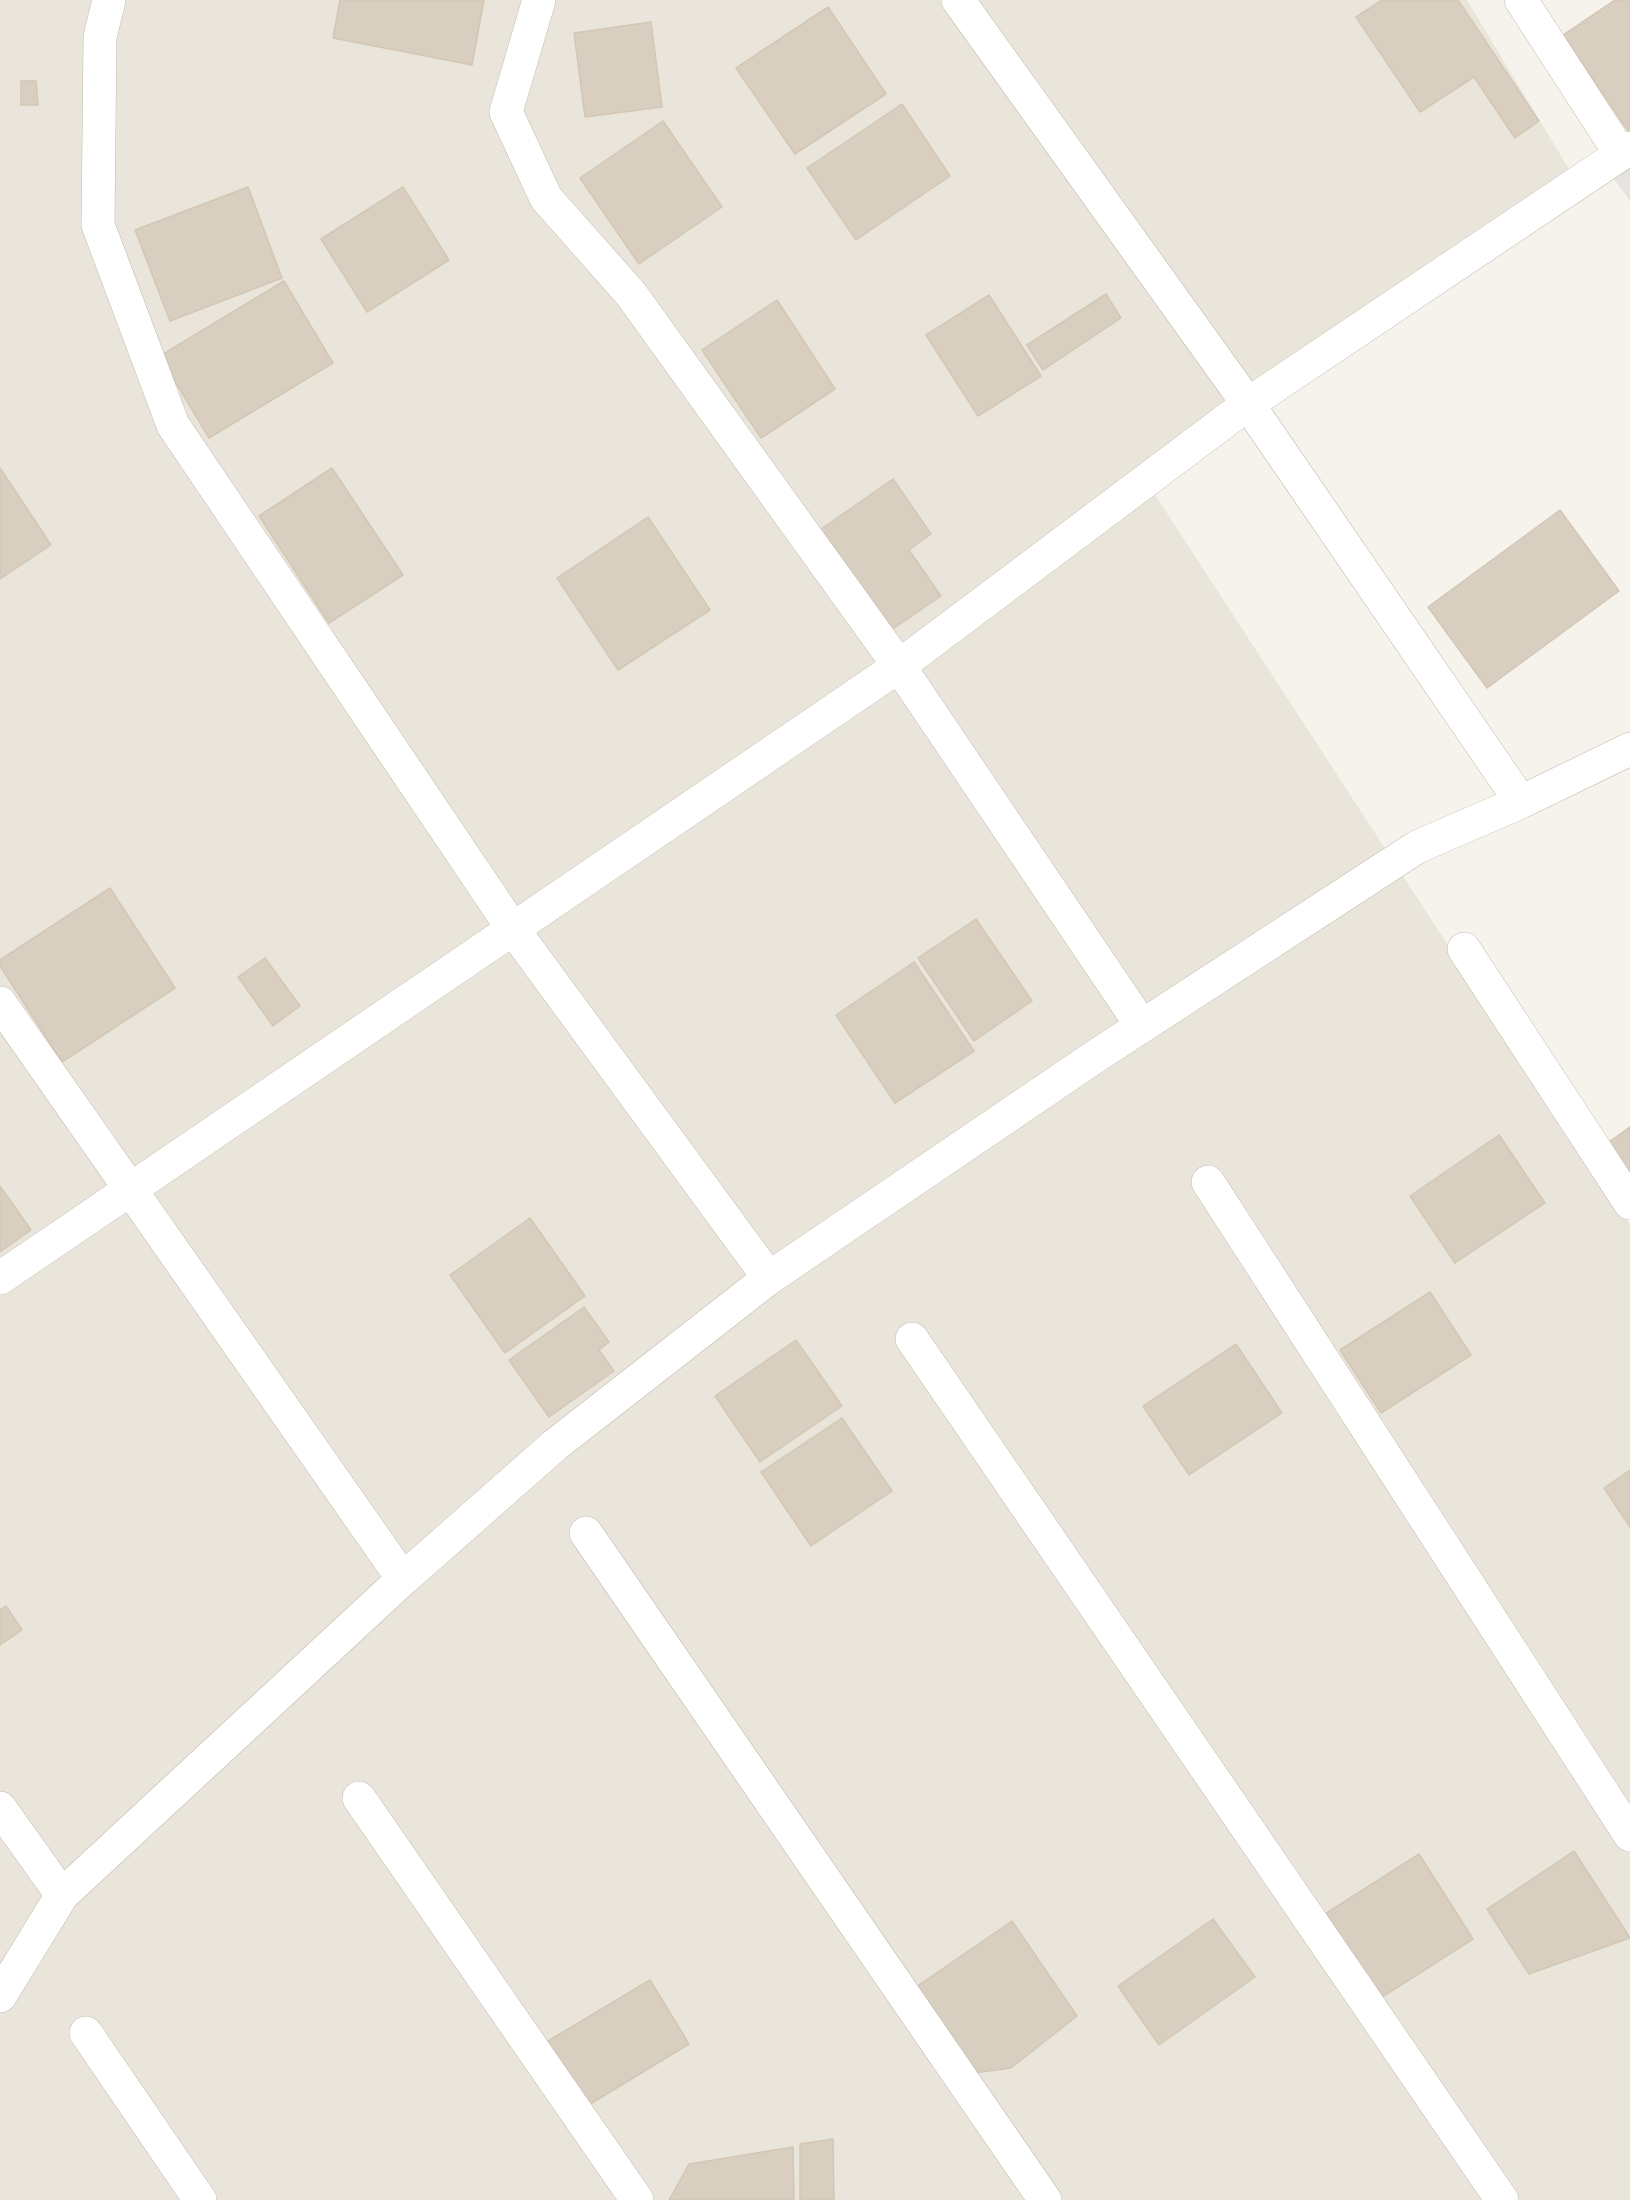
<!DOCTYPE html>
<html>
<head>
<meta charset="utf-8">
<style>
  body { margin:0 }
  canvas { display:block; background:#f6f3ec }
</style>
</head>
<body>
<canvas width="1630" height="2200"></canvas>
<script>
const g = document.querySelector('canvas').getContext('2d');
g.lineJoin = 'round';
function fillPath(path, color) {
  g.fillStyle = color;
  g.fill(path, 'evenodd');
}
function stroke(path, color, width, dash) {
  g.strokeStyle = color;
  g.lineWidth = width;
  g.lineCap = dash ? 'butt' : 'round';
  g.setLineDash(dash || []);
  g.stroke(path);
}
fillPath(new Path2D(`
  M0,0h1467l108,179 -427,305 482,741v975h-1630z`), '#eae5da');
fillPath(new Path2D(`
  M1630,159v42l-21,-29z`), '#e6e2dd');
const building = new Path2D(`
  M340,0h144l-12,65 -139,-27z
  M1382,0h76l81,121 -24,17 -41,-61 -54,35 -64,-95z
  M1615,0h15v130l-2,1 -65,-96z
  M828,7l58,87 -91,60 -59,-86z
  M651,22l11,85 -77,10 -11,-84z
  M21,81h15l2,24h-17z
  M902,104l48,72 -94,64 -49,-72z
  M663,121l59,86 -83,57 -59,-86z
  M248,187l34,91 -112,43 -35,-91z
  M403,187l46,73 -82,52 -46,-73z
  M284,281l49,82 -124,75 -49,-82z
  M1106,294l15,24 -78,52 -16,-25z
  M989,295l52,81 -63,40 -52,-81z
  M777,300l58,89 -74,49 -59,-88z
  M0,468l51,77 -51,34z
  M332,468l71,107 -74,48 -70,-107z
  M893,479l38,55 -22,16 32,46 -57,39 -70,-101z
  M1560,510l59,81 -132,97 -59,-81z
  M648,517l62,93 -92,60 -61,-92z
  M110,888l65,100 -113,74 -62,-96v-6z
  M976,919l56,82 -58,40 -56,-83z
  M265,958l35,48 -27,20 -35,-49z
  M914,962l60,89 -79,52 -59,-88z
  M1630,1127v51l-24,-34z
  M1499,1135l46,68 -90,60 -45,-67z
  M0,1186l31,44 -31,22z
  M530,1218l55,78 -80,57 -55,-78z
  M1430,1292l41,63 -90,58 -41,-63z
  M584,1307l25,35 -10,8 15,21 -65,46 -40,-57z
  M796,1340l46,66 -82,56 -45,-66z
  M1236,1344l46,69 -93,62 -46,-69z
  M842,1418l50,73 -81,55 -50,-74z
  M1630,1470v57l-26,-39z
  M6,1606l16,24 -22,15v-35z
  M1574,1851l56,87 -101,36 -42,-65z
  M1419,1854l54,85 -97,62 -54,-85z
  M1213,1919l42,58 -96,68 -41,-59z
  M1012,1921l65,95 -66,52 -38,5 -57,-86z
  M650,1980l39,64 -102,62 -39,-65z
  M833,2139l1,61h-34v-56z
  M793,2147l1,53h-125l20,-36z`);
fillPath(building, '#d8cfc1');
stroke(building, '#d3c7b4', 1.5);
const minor = new Path2D(`
  M109,0l-9,37 -2,188 75,200 340,504 256,349
  M539,0l-33,112 40,86 85,96 268,372 243,360
  M958,0l290,404 273,398
  M1521,0l99,153
  M1464,949l166,254
  M0,1003l403,576
  M1208,1182l422,653
  M0,1278l899,-612 349,-262 382,-256
  M912,1339l590,861
  M586,1533l459,667
  M359,1798l278,402
  M0,1808l62,87
  M0,1996l62,-101 341,-316 152,-134 214,-167 327,-222 321,-209 104,-45 109,-53
  M86,2033l114,167`);
stroke(minor, '#c2bbae', 34);
stroke(minor, '#fff', 33);
</script>
</body>
</html>
